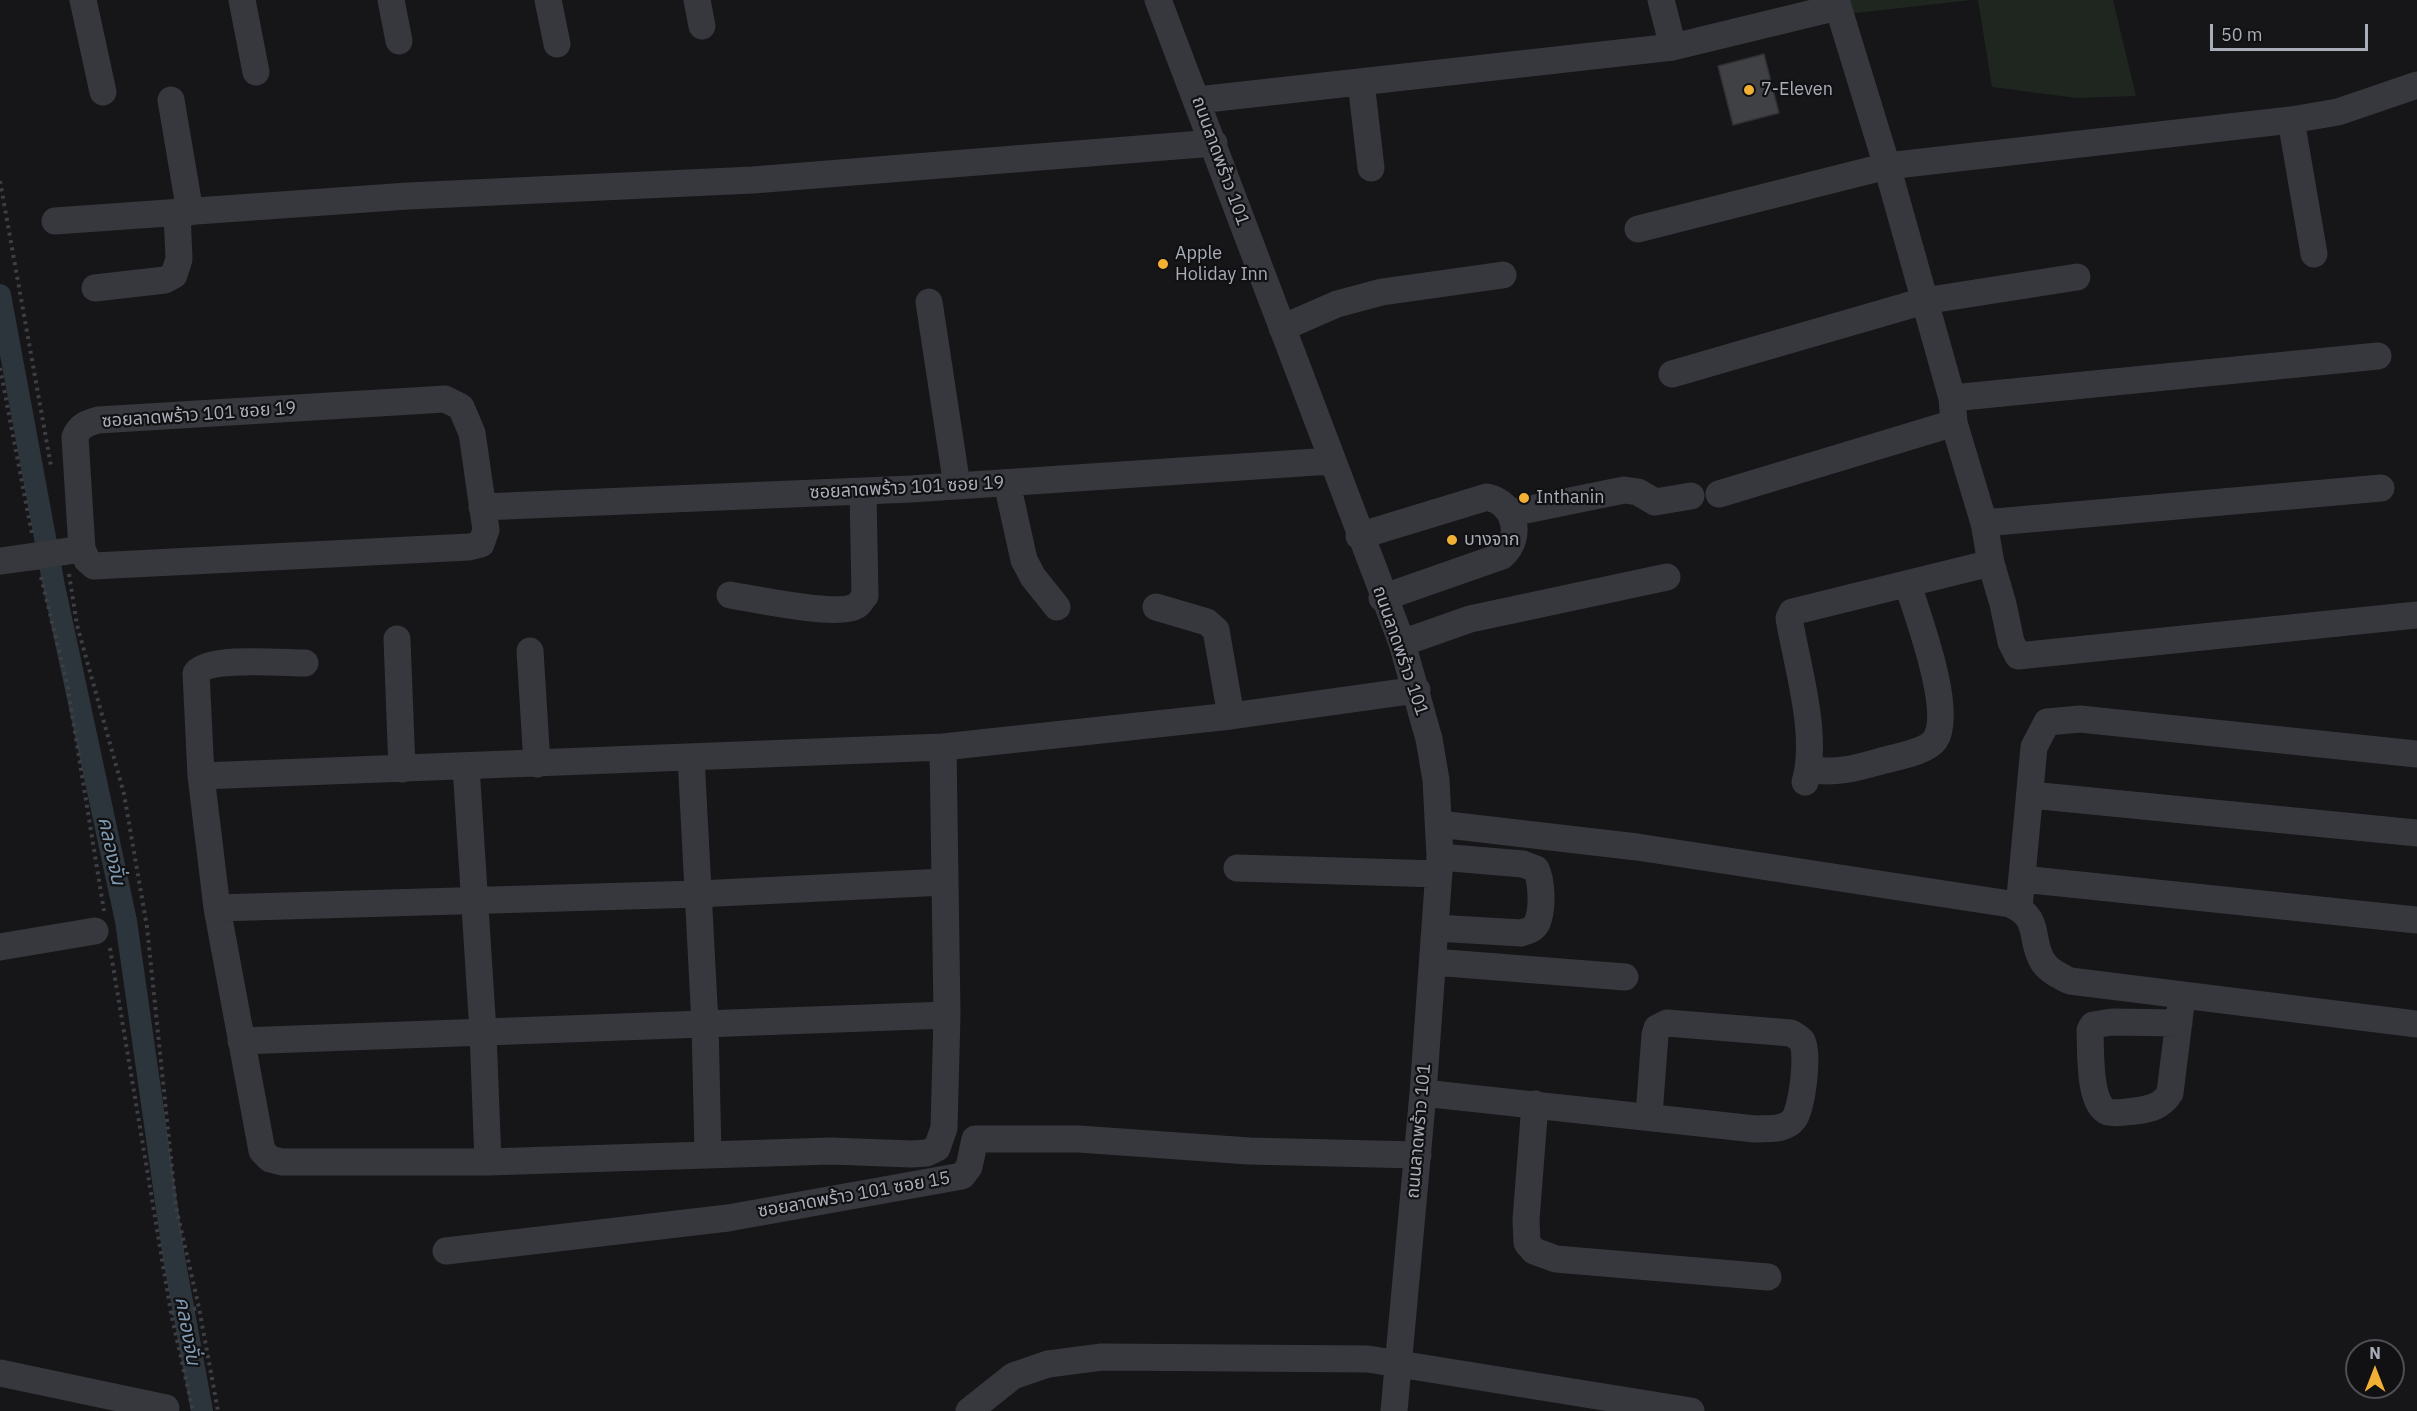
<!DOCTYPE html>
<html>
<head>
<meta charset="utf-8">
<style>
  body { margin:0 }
  #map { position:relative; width:2417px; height:1411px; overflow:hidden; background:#161618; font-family:"IBM Plex Sans",sans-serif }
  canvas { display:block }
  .north { position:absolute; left:2345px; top:1339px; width:60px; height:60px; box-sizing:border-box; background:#111113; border:2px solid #4d4f55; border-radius:50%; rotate:0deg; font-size:16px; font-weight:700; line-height:24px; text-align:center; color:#a8adb8 }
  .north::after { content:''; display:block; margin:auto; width:21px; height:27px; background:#f2b134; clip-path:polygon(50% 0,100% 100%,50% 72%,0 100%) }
  .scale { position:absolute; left:2210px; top:24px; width:158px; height:27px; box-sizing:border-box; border:3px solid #a8adb8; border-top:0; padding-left:8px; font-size:18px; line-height:21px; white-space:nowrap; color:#a8adb8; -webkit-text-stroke:4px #111113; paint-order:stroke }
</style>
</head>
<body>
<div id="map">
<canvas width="2417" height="1411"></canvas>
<div class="north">N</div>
<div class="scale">50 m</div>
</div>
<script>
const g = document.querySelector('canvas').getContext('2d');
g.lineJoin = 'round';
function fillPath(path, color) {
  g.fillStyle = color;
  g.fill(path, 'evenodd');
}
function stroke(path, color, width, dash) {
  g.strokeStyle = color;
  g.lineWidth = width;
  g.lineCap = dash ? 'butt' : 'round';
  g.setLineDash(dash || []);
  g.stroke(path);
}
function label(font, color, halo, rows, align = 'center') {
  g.font = font + ' "IBM Plex Sans","Noto Sans Thai",sans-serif';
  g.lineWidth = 4.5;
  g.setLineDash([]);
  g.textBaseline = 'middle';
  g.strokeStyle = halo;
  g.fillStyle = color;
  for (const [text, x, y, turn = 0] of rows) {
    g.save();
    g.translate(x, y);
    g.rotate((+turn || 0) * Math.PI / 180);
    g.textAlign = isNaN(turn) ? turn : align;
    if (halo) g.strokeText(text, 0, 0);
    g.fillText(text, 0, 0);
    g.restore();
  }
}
fillPath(new Path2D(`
  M1843,0h128l-124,14z
  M1978,0h135l23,96 -59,2 -85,-11z`), '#1e261f');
stroke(new Path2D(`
  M0,295l54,291 72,335 48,337 28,153`), '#2c353c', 22);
const building = new Path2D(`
  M1764,54l15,59 -46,12 -15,-59z`);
fillPath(building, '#404145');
stroke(building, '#303034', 1.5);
stroke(new Path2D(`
  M0,181l51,285
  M0,368l32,166
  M69,574l8,51 47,169 23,133 29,280 23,101 19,103
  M41,577l26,106 37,228
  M110,948l61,365 22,98
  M171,1313l28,-5`), '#3d3f44', 4, [3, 4.5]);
stroke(new Path2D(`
  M83,0l20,92
  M242,0l14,72
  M391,0l8,41
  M548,0l9,44
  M697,0l5,26
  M1158,0l244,643 27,96 7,41 4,77 -17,236 -29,318
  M1661,0l12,47
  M1836,0l51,166 65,232 2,25 30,100 7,40 12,41 8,38 7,14 399,-41
  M1361,82l10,86
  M171,100l19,112
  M1198,100l475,-53 165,-40
  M2291,120l23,134
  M55,221l353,-25 345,-16 461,-37
  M1638,229l249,-63 404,-46 47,-8 79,-27
  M95,288l70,-8 9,-5 5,-16 -2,-46
  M929,302l28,184
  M1282,328l55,-24 45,-12 121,-17
  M1672,374l252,-73 153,-24
  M1952,398l426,-42
  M445,399l16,8 11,26 14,97 -5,14 -12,3 -375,19 -7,-6 -5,-11 -7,-112c4,-11 12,-14 23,-17z
  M1007,483l17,77 9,17 24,30
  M1719,494l235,-71
  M482,507l429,-18 420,-28
  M1511,513l113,-23 14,2 17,10 36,-6
  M1984,523l397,-35
  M1359,536l128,-39c29,6 36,41 15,59l-120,42
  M0,561l37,-5
  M730,595c24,4 108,22 126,11 3,-1 6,-7 9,-10l-2,-105
  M1156,607l51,15 9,8 15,86
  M397,639l5,130
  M1402,643l68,-24 197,-42
  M530,651l7,113
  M305,663c-23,0 -95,-7 -109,10l5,103 16,132 45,243 8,8 12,3h206l343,-11 81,3 15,-1 10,-5 7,-20 3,-113 -4,-268
  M691,757l14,267 3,129
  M466,766l17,266 5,130
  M1809,769c26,6 51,-2 76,-9 14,-4 41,-8 50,-20 19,-28 -17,-123 -27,-155
  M201,776l742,-29 288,-31 186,-26
  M1805,782c14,-46 -8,-116 -16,-164l3,-6 199,-49
  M2031,795l386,38
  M1439,824l198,23 373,57c33,15 18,34 33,58 7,10 17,14 27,19l347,43
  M1237,868l202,6
  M2022,879l395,41
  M217,908l481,-14 246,-12
  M2019,908l15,-161 13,-25 33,-3 337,35
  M1436,928l85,5c7,-2 12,-3 16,-10 6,-13 5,-42 -1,-54l-13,-5 -83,-7
  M0,947l95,-16
  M1433,962l192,15
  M2179,1023l-67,-1 -19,3 -3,5c1,18 -2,75 18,82 8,2 19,0 27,-1 16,-2 27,-5 35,-18l12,-97
  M241,1041l706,-26
  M1423,1093l332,36c13,-1 30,2 39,-10 8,-11 15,-65 8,-78 -2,-3 -8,-6 -11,-8l-124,-10 -10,5 -2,7 -6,80
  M1535,1104l-9,116 1,23 7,8 22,8 212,18
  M446,1251l282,-33 234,-42 7,-9 6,-28h104l170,12 169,4
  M0,1373l166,35
  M969,1411l44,-35 35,-12 54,-7 266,2 323,52`), '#37383d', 27);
stroke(new Path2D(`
  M37,556l44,-7`), '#37383d', 27);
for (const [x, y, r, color] of [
  [1749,90,6,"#f2b134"],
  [1163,264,6,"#f2b134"],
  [1524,498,6,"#f2b134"],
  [1452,540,6,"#f2b134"]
]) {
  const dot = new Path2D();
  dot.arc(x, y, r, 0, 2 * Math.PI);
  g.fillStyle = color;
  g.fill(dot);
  stroke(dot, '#111113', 2);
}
label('18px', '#a8adb8', '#111113', [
  ["7-Eleven",1761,90],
  ["Apple",1175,254],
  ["Holiday Inn",1175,275],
  ["Inthanin",1536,498],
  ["บางจาก",1464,540]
], 'left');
label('18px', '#a8adb8', '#111113', [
  ["ถนนลาดพร้าว 101",1220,161,70],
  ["ซอยลาดพร้าว 101 ซอย 19",199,415,-4],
  ["ซอยลาดพร้าว 101 ซอย 19",907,488,-3],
  ["ถนนลาดพร้าว 101",1400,651,71],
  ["ถนนลาดพร้าว 101",1419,1131,-85],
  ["ซอยลาดพร้าว 101 ซอย 15",854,1195,-10]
]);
label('italic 20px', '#7f9bb3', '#111113', [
  ["คลองจั่น",111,851,78],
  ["คลองจั่น",187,1331,80]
]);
</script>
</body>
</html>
